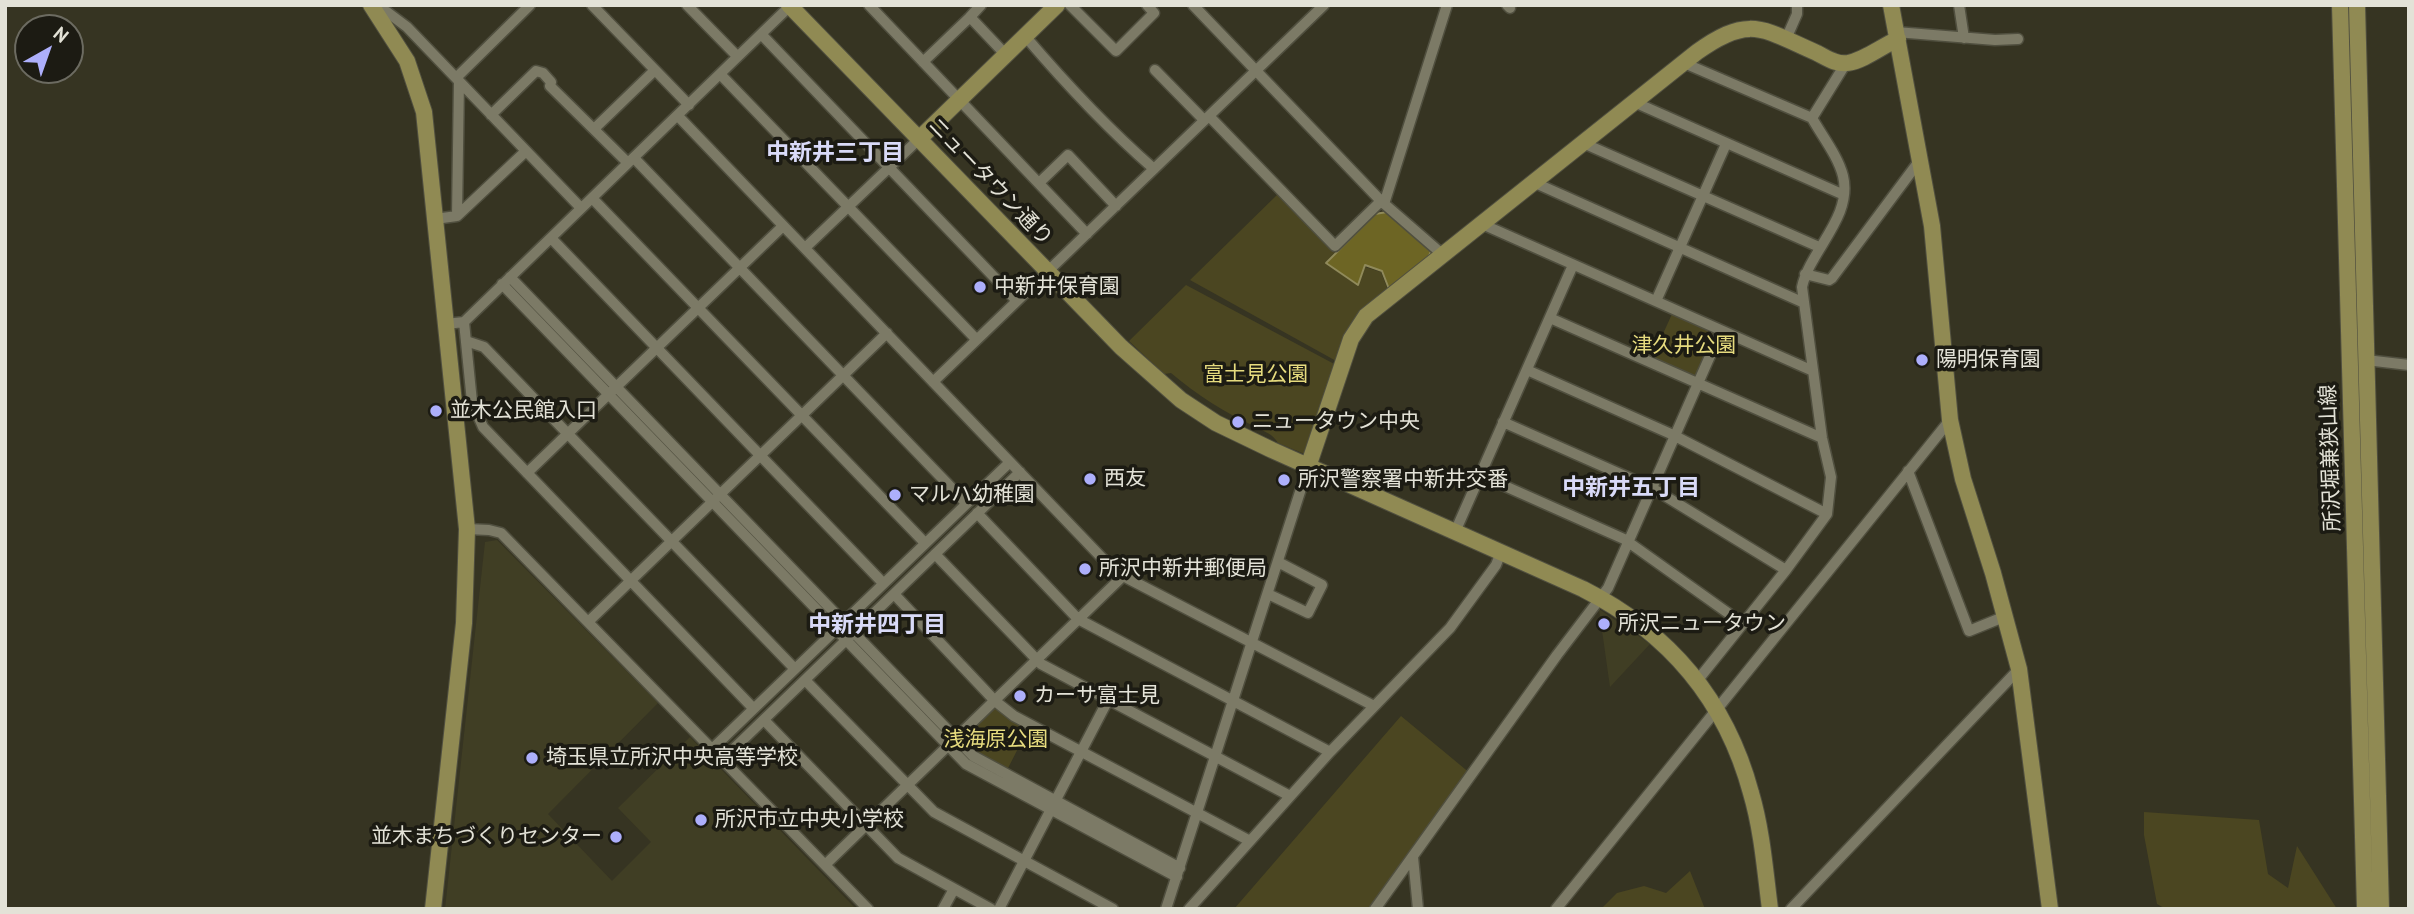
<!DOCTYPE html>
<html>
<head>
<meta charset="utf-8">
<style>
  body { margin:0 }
  #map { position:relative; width:2414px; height:914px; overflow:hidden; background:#363422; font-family:"PT Sans",sans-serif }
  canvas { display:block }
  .frame { position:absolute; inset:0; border:7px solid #e3e2d7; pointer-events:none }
  .north { position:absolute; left:14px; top:14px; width:70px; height:70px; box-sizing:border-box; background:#1c1b13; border:2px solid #6c6b61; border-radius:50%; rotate:40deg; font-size:19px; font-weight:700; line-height:28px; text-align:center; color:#e3e2d7 }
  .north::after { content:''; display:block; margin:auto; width:24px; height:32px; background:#adaffb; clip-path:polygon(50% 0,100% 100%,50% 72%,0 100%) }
</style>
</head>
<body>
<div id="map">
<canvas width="2414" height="914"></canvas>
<div class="frame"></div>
<div class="north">N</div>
</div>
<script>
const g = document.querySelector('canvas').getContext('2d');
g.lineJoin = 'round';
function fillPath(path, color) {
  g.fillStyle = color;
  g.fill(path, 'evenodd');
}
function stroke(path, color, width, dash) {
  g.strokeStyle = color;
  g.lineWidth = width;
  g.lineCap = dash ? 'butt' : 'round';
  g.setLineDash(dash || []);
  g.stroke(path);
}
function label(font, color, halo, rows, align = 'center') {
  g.font = font + ' "PT Sans","Noto Sans JP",sans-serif';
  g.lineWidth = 7;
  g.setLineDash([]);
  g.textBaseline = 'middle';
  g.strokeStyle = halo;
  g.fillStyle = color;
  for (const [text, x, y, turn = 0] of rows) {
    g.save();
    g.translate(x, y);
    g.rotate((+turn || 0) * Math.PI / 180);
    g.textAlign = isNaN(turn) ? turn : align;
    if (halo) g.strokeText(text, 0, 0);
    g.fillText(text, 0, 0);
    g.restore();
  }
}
fillPath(new Path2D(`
  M497,540l161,163 -110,111 64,67 39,-39 -33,-34 72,-71 166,172h-411l40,-367z
  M1599,609l51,35 -40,43z`), '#403e24');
fillPath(new Path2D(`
  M1278,194l57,58 -10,11 33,23 7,-19 16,5 7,18 -50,72 -148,-82z
  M1186,285l152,81 -31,89 -29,-12c-5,-9 -13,-11 -22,-16 -31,-14 -59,-32 -85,-54l-7,1 -35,-33z
  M1672,314l43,20 -19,44 -44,-20z
  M994,708h4l30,21 -22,43 -21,-11 -21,-18v-6z
  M1401,716l70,58 -92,135h-145z
  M2144,812l115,8 9,54 20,14 9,-42 40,63h-171l-9,-5 -13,-69z
  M1690,871l15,38h-104l16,-16 27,-7 22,7z`), '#4b4621');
const water = new Path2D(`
  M1387,212l44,39 -2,5 -40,33 -7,-18 -17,-6 -7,20 -32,-22 49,-49z`);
fillPath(water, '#6d6524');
stroke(water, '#908a5a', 2);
const street = new Path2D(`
  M592,5l97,100
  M687,5l50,51
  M869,5l218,229
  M981,5l-11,12 36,38
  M1070,5l46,46 38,-38 -7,-8
  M1193,5l188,196 61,53
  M1507,5l3,3
  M1959,5l5,33
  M375,10l12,2 20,15 174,181
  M1896,32l99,8 23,-1
  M761,34l256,267
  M1025,36c41,48 82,92 129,133
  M1786,39l11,-25v-9
  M923,62l47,-45
  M1684,63l128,55
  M1155,70l49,50
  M720,74l256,265
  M456,78l74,-73
  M1634,102l210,93
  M491,115l45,-44 7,2 8,9 -1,4 78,77
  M678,116l425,443 20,17 251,130
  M1209,116l126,130 46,-45
  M594,129l61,-59
  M1583,143l236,104
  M634,158l332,345
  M1040,182l28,-27 48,51
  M1533,182l269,120
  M592,198l333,345
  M1384,204l63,-199
  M457,216l69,-65
  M435,219l22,-3 2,-135
  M1482,224l331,147
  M551,238l332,345
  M805,248l114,-109
  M1805,274l24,6 3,-2 88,-118
  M510,277l463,479 207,112
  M502,284l464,480 211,113
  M1656,301l70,-157
  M1550,318l272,120
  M464,322l8,80 11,25 270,281
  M446,324l18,-2 327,-317
  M466,341l18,6 310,321
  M2366,360l43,5
  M1527,370l144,64 156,80
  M933,382l391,-377
  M1503,422l149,66 134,82
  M1908,471l61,160 37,-15
  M527,473l256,-247
  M1480,475l144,64 118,84
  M977,513l101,106 252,133
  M467,529l22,1 12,3 367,376
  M1455,532l118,-267
  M935,554l106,110 249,132
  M894,594l101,107 19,15 236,125
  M1268,594l40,19 14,-28 -44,-23
  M588,622l299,-289
  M805,680l129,132 179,97
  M1697,681l89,-111 41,-56 4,-37 -9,-39 -20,-151c8,-37 51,-70 41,-111 -5,-20 -21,-40 -31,-58l34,-55
  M764,720l134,138 93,51
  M712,749l298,-287
  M722,760l298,-288
  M1413,857l5,52
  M825,865l298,-289
  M943,909l11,-20
  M999,909l109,-209
  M1166,909l142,-442
  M1189,909l141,-157 120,-124 46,-63 5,-13
  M1375,909l182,-254 51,-67 113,-257
  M1556,909l394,-489
  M1791,909l228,-240`);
const secondary = new Path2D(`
  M371,5l36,56 17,51 43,417 -3,94 -31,286
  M789,5l332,342 60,53 35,23 56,27 311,139c85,43 143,111 168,204 11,37 14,77 19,116
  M1891,5l41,221 18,194 13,59 30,94 26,96 31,240
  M2340,5l25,904
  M2357,5l24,904
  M919,139l138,-134
  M1308,467l43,-128 15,-23 331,-264c53,-38 65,-23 120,1 10,5 20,12 31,10 17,-3 34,-17 50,-24`);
stroke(street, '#504f3f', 13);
stroke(secondary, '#504f3f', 18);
stroke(street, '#7c7a66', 10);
stroke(secondary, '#908a53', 16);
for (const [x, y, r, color] of [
  [980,287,7,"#adaffb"],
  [1922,360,7,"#adaffb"],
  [436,411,7,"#adaffb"],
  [1238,422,7,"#adaffb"],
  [1090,479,7,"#adaffb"],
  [1284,480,7,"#adaffb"],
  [895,495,7,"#adaffb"],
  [1085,569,7,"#adaffb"],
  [1604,624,7,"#adaffb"],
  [1020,696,7,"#adaffb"],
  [532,758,7,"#adaffb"],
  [701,820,7,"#adaffb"],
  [616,837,7,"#adaffb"]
]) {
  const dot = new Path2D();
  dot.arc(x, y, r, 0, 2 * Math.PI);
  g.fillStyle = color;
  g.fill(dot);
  stroke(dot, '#1c1b13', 2.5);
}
label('21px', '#e3e2d7', '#1c1b13', [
  ["ニュータウン通り",990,182,46],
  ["所沢堀兼狭山線",2331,458,-92]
]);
label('21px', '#e3e2d7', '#1c1b13', [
  ["中新井保育園",994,287],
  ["陽明保育園",1936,360],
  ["並木公民館入口",450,411],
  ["ニュータウン中央",1252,422],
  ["西友",1104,479],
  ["所沢警察署中新井交番",1298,480],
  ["マルハ幼稚園",909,495],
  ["所沢中新井郵便局",1099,569],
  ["所沢ニュータウン",1618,624],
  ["カーサ富士見",1034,696],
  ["埼玉県立所沢中央高等学校",546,758],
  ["所沢市立中央小学校",715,820],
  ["並木まちづくりセンター",602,837,"right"]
], 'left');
label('21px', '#e6db7e', '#1c1b13', [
  ["津久井公園",1684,346],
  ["富士見公園",1256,375],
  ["浅海原公園",996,740]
]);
label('bold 23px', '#d9daf8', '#1c1b13', [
  ["中新井三丁目",835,153],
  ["中新井五丁目",1631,488],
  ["中新井四丁目",877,625]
]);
</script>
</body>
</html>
